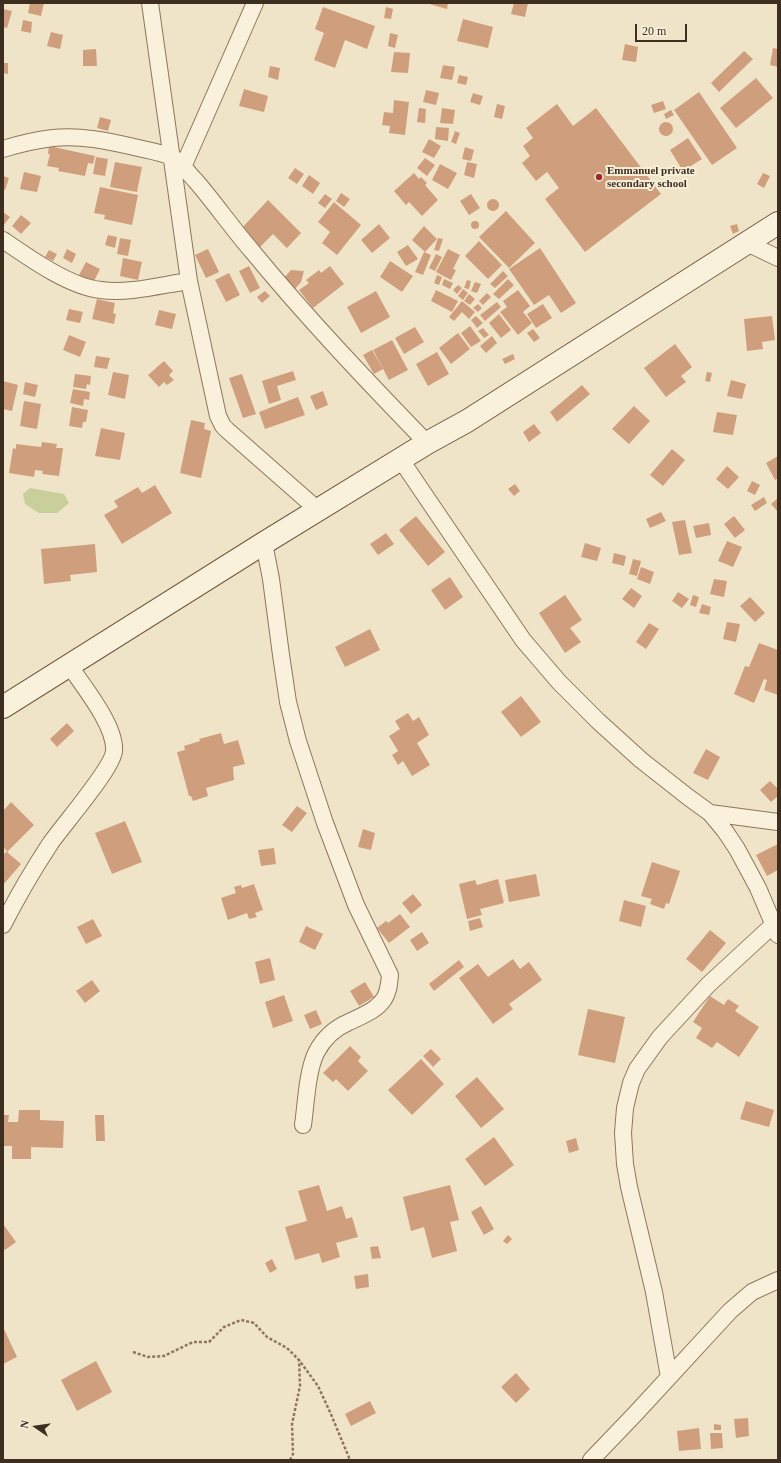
<!DOCTYPE html>
<html>
<head>
<meta charset="utf-8">
<style>
  body { margin:0 }
  #map { position:relative; width:781px; height:1463px; overflow:hidden; background:#f0e4c8; font-family:"Times New Roman",serif }
  canvas { display:block }
  .frame { position:absolute; inset:0; border:4px solid #3d2e20; pointer-events:none }
  .north { position:absolute; left:16px; top:1407px; width:40px; height:40px; -webkit-text-stroke:3px #f7eed8; paint-order:stroke; rotate:283deg; font-size:11px; font-weight:700; line-height:16px; text-align:center; color:#3d2e20 }
  .north::after { content:''; display:block; margin:auto; width:14px; height:18px; background:#3d2e20; clip-path:polygon(50% 0,100% 100%,50% 72%,0 100%) }
  .scale { position:absolute; left:635px; top:24px; width:52px; height:18px; box-sizing:border-box; border:2px solid #3d2e20; border-top:0; padding-left:5px; font-size:12px; line-height:14px; white-space:nowrap; color:#3d2e20; -webkit-text-stroke:3px #f7eed8; paint-order:stroke }
</style>
</head>
<body>
<div id="map">
<canvas width="781" height="1463"></canvas>
<div class="frame"></div>
<div class="north">N</div>
<div class="scale">20 m</div>
</div>
<script>
const g = document.querySelector('canvas').getContext('2d');
g.lineJoin = 'round';
function fillPath(path, color) {
  g.fillStyle = color;
  g.fill(path, 'evenodd');
}
function stroke(path, color, width, dash) {
  g.strokeStyle = color;
  g.lineWidth = width;
  g.lineCap = dash ? 'butt' : 'round';
  g.setLineDash(dash || []);
  g.stroke(path);
}
function label(font, color, halo, rows, align = 'center') {
  g.font = font + ' "Times New Roman",serif';
  g.lineWidth = 4;
  g.setLineDash([]);
  g.textBaseline = 'middle';
  g.strokeStyle = halo;
  g.fillStyle = color;
  for (const [text, x, y, turn = 0] of rows) {
    g.save();
    g.translate(x, y);
    g.rotate((+turn || 0) * Math.PI / 180);
    g.textAlign = isNaN(turn) ? turn : align;
    if (halo) g.strokeText(text, 0, 0);
    g.fillText(text, 0, 0);
    g.restore();
  }
}
fillPath(new Path2D(`
  M30,488l34,6 5,9 -12,10h-18l-14,-9 -2,-10z`), '#c9cf9b');
fillPath(new Path2D(`
  M30,3h14l-3,13 -13,-3z
  M426,3h22l-1,6z
  M514,3h14l-3,14 -14,-3z
  M323,7l52,19 -8,23 -22,-9 -10,28 -21,-8 10,-27 -9,-4z
  M386,7l7,2 -2,10 -7,-1z
  M3,9l9,2 -5,17 -4,-1z
  M463,19l30,8 -5,21 -31,-7z
  M23,20l9,2 -1,11 -10,-2z
  M51,32l12,3 -3,14 -13,-3z
  M390,33l8,2 -3,13 -7,-2z
  M625,44l13,3 -2,15 -14,-2z
  M773,48l5,1v18l-8,-2z
  M96,49l1,17h-14v-16z
  M744,51l9,8 -34,33 -8,-9z
  M394,52l16,1 -2,20 -17,-1z
  M3,63h5v11l-5,-1z
  M443,65l12,2 -3,13 -12,-2z
  M270,66l10,2 -2,12 -10,-3z
  M459,75l9,2 -2,8 -9,-2z
  M756,78l17,20 -37,30 -16,-20z
  M244,89l24,7 -4,16 -25,-6z
  M426,90l13,3 -3,12 -13,-3z
  M699,92l38,56 -25,17 -38,-55z
  M473,93l10,3 -3,9 -10,-3z
  M394,100l15,2 -4,33 -16,-2 1,-7 -8,-1 2,-13 9,1z
  M663,101l3,8 -12,4 -3,-8z
  M497,104l8,2 -3,13 -8,-2z
  M557,104l16,22 23,-18 65,86 -76,58 -40,-53 14,-11 -12,-16 -11,9 -14,-18 8,-7 -7,-10 10,-8 -7,-10z
  M419,108l7,1 -1,14 -8,-1z
  M442,108l13,2 -2,14 -13,-1z
  M671,110l3,5 -8,4 -2,-5z
  M100,117l11,3 -3,11 -11,-3z
  M659 129a7 7 0 1 1 14 0a7 7 0 1 1-14 0Z
  M436,127l13,1 -1,13 -13,-2z
  M455,131l5,2 -4,11 -5,-2z
  M688,138l14,21 -19,12 -13,-21z
  M429,139l12,7 -7,12 -12,-6z
  M49,146l46,10 -2,8 -5,-1 -3,13 -27,-5 1,-3 -12,-2 3,-12h-2z
  M465,147l9,3 -3,11 -9,-2z
  M96,157l12,2 -3,17 -12,-2z
  M425,158l10,7 -8,11 -10,-8z
  M115,162l27,5 -5,25 -27,-5z
  M467,162l10,2 -3,14 -10,-3z
  M440,164l17,9 -9,16 -16,-9z
  M295,168l9,6 -7,10 -9,-6z
  M24,172l17,4 -4,16 -17,-3z
  M414,173l5,6 2,-2 6,6 -2,2 13,15 -16,16 -13,-14 -3,3 -12,-14z
  M763,173l7,3 -6,12 -7,-4z
  M309,175l11,8 -7,11 -11,-8z
  M3,176l6,2 -4,12 -2,-1z
  M100,187l38,8 -6,30 -28,-6 1,-4 -11,-2z
  M341,193l9,6 -6,8 -8,-6z
  M325,194l7,5 -7,9 -7,-5z
  M471,194l9,14 -11,7 -9,-14z
  M487 205a6 6 0 1 1 12 0a6 6 0 1 1-12 0Z
  M268,200l33,33 -14,15 -14,-14 -13,13 -19,-18z
  M334,202l27,23 -24,30 -15,-12 8,-11 -12,-10z
  M506,211l29,32 -26,25 -30,-31z
  M3,212l7,5 -7,9z
  M21,215l10,8 -10,11 -9,-8z
  M471 225a4 4 0 1 1 8 0a4 4 0 1 1-8 0Z
  M379,224l11,14 -18,15 -11,-13z
  M737,224l2,7 -6,3 -3,-8z
  M424,226l13,13 -12,13 -13,-12z
  M108,235l9,2 -2,11 -10,-3z
  M120,238l11,2 -3,16 -11,-2z
  M438,238l5,1 -4,12 -5,-1z
  M479,241l23,24 -14,14 -23,-23z
  M408,245l10,14 -12,7 -9,-14z
  M540,248l36,55 -15,10 -12,-18 -15,10 -25,-36z
  M67,249l9,5 -4,9 -9,-5z
  M208,249l11,23 -13,6 -11,-23z
  M448,249l12,6 -7,14 3,1 -5,10 -15,-8z
  M49,250l8,4 -4,7 -8,-4z
  M424,252l7,3 -8,20 -8,-3z
  M436,254l6,3 -7,14 -6,-3z
  M123,258l19,4 -4,18 -18,-4z
  M390,261l23,15 -11,16 -22,-15z
  M86,262l14,7 -8,16 -14,-8z
  M249,266l11,22 -10,5 -11,-22z
  M330,266l14,18 -31,24 -14,-18 10,-7 -3,-3 13,-10 2,3z
  M291,270l13,1 -3,11 -7,8 -12,-10z
  M503,271l5,5 -13,12 -5,-4z
  M229,273l11,22 -14,7 -11,-22z
  M437,275l5,2 -3,8 -5,-2z
  M444,279l9,4 -3,6 -8,-4z
  M508,279l6,6 -15,14 -6,-5z
  M467,280l4,1 -2,8 -5,-1z
  M475,282l6,2 -4,9 -6,-2z
  M458,285l4,3 -5,6 -4,-4z
  M463,289l5,4 -5,7 -5,-4z
  M436,290l22,11 -6,11 -21,-11z
  M518,290l12,16 -7,6 9,11 -14,12 -18,-23 7,-5 -4,-6z
  M265,291l5,5 -8,7 -5,-6z
  M376,291l14,26 -29,16 -14,-26z
  M487,293l4,4 -8,8 -4,-4z
  M469,294l6,5 -5,6 -6,-4z
  M97,299l18,4 -2,10 3,1 -2,10 -22,-5z
  M462,301l13,11 -6,7 -7,-7 -8,9 -5,-4z
  M497,302l4,5 -16,14 -5,-6z
  M478,304l4,4 -4,4 -5,-4z
  M543,304l9,14 -16,10 -9,-14z
  M69,309l14,3 -3,11 -14,-3z
  M159,310l17,4 -4,15 -17,-4z
  M499,314l12,16 -10,8 -12,-15z
  M476,316l7,7 -6,5 -6,-8z
  M772,316l3,24 -13,2 1,7 -16,2 -3,-32z
  M470,326l11,15 -10,6 -10,-14z
  M415,327l9,15 -20,12 -9,-16z
  M483,328l6,7 -5,3 -6,-7z
  M533,329l7,9 -6,4 -7,-9z
  M458,333l12,16 -19,15 -12,-16z
  M69,335l17,7 -6,15 -17,-7z
  M492,336l5,7 -11,10 -6,-7z
  M392,340l16,30 -19,10 -16,-30z
  M675,344l17,23 -11,9 5,6 -20,15 -22,-29z
  M372,350l11,19 -9,5 -11,-19z
  M437,352l12,22 -21,12 -12,-22z
  M513,354l2,5 -10,5 -3,-5z
  M96,356l14,2 -3,11 -13,-2z
  M164,361l9,10 -4,4 5,5 -7,5 -3,-3 -5,5 -11,-12z
  M293,371l3,9 -19,6 4,14 -12,4 -7,-23z
  M113,372l16,3 -4,24 -17,-4z
  M707,372l5,1 -2,9 -5,-1z
  M75,374l16,2 -1,9 -3,-1 -1,5 -13,-2z
  M242,374l14,40 -13,4 -14,-40z
  M731,380l15,4 -4,15 -15,-3z
  M3,381l15,4 -6,26 -9,-2z
  M25,382l13,3 -3,12 -12,-3z
  M582,385l8,9 -33,28 -7,-10z
  M73,389l17,3 -1,8 -5,-1 -1,7 -13,-3z
  M323,391l5,14 -12,5 -6,-14z
  M298,397l7,18 -40,14 -6,-17z
  M24,401l17,3 -4,25 -17,-3z
  M634,406l16,15 -21,23 -17,-15z
  M72,407l16,3 -2,12h-3l-1,6 -13,-2z
  M717,412l20,3 -4,20 -20,-3z
  M191,420l14,3 -1,6 7,2 -10,47 -21,-5z
  M534,424l7,9 -12,9 -6,-10z
  M101,428l24,5 -5,27 -25,-4z
  M42,442l15,2 -1,4h7l-4,28 -17,-2 1,-3 -8,-1 -1,7 -25,-4 4,-25 3,1v-5l25,3z
  M672,449l13,11 -22,26 -13,-11z
  M778,456v22l-3,2 -9,-17z
  M727,466l12,11 -11,12 -12,-10z
  M752,481l8,4 -5,10 -8,-4z
  M515,484l5,7 -6,5 -6,-7z
  M155,485l17,28 -50,31 -18,-29 14,-8 -4,-6 24,-14 4,6z
  M764,497l3,6 -12,8 -4,-6z
  M778,498v14l-7,-8z
  M661,512l5,9 -16,7 -4,-9z
  M416,516l29,36 -17,14 -29,-36z
  M734,516l11,14 -10,8 -11,-14z
  M685,520l7,33 -13,2 -7,-33z
  M709,523l2,12 -15,3 -3,-12z
  M386,533l8,11 -16,11 -8,-11z
  M727,541l15,6 -9,20 -15,-6z
  M585,543l16,5 -4,13 -16,-4z
  M95,544l2,28 -27,3 1,6 -27,3 -3,-35z
  M614,553l12,3 -2,10 -12,-3z
  M633,559l8,2 -4,15 -8,-2z
  M641,567l13,5 -4,12 -13,-5z
  M450,577l13,20 -18,13 -14,-20z
  M714,579l13,2 -3,16 -14,-3z
  M631,588l11,8 -8,12 -12,-9z
  M678,592l11,7 -7,9 -10,-7z
  M565,595l17,25 -12,8 11,14 -16,11 -26,-40z
  M693,595l6,2 -3,10 -6,-2z
  M750,597l15,16 -10,9 -15,-16z
  M702,604l9,3 -2,8 -10,-2z
  M727,622l13,2 -4,18 -13,-3z
  M649,623l10,6 -13,20 -10,-7z
  M370,629l10,21 -35,17 -10,-20z
  M759,643l19,7v45l-14,-5 3,-10 -3,-1 -10,24 -20,-9 11,-28 4,1z
  M521,696l20,26 -20,15 -20,-25z
  M408,713l5,8 6,-4 10,18 -12,8 13,22 -18,11 -9,-15 -5,4 -6,-10 6,-4 -9,-15 11,-7 -5,-8z
  M67,723l7,8 -17,16 -7,-8z
  M221,733l3,11 14,-4 7,24 -12,3 1,13 -28,8 2,8 -15,5 -2,-5h-2l-12,-44 8,-2 -1,-4 16,-5 -1,-2z
  M706,749l14,8 -12,23 -15,-7z
  M770,781l8,8v7l-7,6 -11,-12z
  M11,802l23,23 -27,27 14,12 -18,21v-30l4,-4 -4,-4v-36z
  M297,806l10,7 -15,19 -10,-7z
  M125,821l17,41 -30,12 -17,-41z
  M363,829l12,4 -4,17 -13,-3z
  M778,844v26l-11,6 -11,-21z
  M274,848l2,16 -15,2 -3,-16z
  M652,862l28,9 -11,33 -3,-1 -2,6 -14,-5 2,-5 -11,-3z
  M536,874l4,22 -31,6 -4,-22z
  M498,879l6,24 -24,6 2,6 -15,4 -8,-35 16,-4 2,5z
  M254,884l9,26 -8,3 2,4 -8,2 -2,-6 -19,7 -7,-22 15,-5 -2,-6 7,-2 1,3z
  M413,894l9,11 -11,9 -9,-11z
  M624,900l22,6 -5,21 -22,-6z
  M400,914l10,13 -21,16 -12,-15 9,-7 2,2z
  M480,918l3,9 -13,4 -2,-10z
  M93,919l9,17 -16,8 -9,-17z
  M306,926l17,8 -8,16 -16,-8z
  M710,930l16,13 -24,29 -16,-13z
  M422,932l7,11 -12,8 -7,-11z
  M270,958l5,22 -15,4 -5,-22z
  M513,959l7,10 9,-7 13,18 -33,24 4,5 -20,15 -34,-46 19,-14 10,13z
  M459,960l5,7 -30,24 -5,-7z
  M92,980l8,11 -15,12 -9,-12z
  M365,982l9,15 -15,9 -9,-15z
  M284,995l9,26 -20,7 -8,-26z
  M710,996l14,9 4,-6 11,7 -4,5 24,16 -20,30 -22,-15 -5,6 -16,-10 6,-10 -9,-6z
  M588,1009l37,8 -10,46 -37,-8z
  M316,1010l6,14 -12,5 -6,-14z
  M350,1046l11,11 -3,4 10,10 -20,20 -12,-12 -3,3 -10,-9z
  M431,1049l10,10 -8,8 -10,-11z
  M421,1059l23,25 -32,31 -24,-25z
  M477,1077l27,32 -23,19 -26,-32z
  M746,1101l28,9 -5,17 -29,-8z
  M19,1110h21v10l24,1 -1,27 -32,-1v12h-19v-13h-9v-31h6l-1,7h10z
  M95,1115h9l1,26h-9z
  M494,1137l20,28 -29,21 -20,-27z
  M576,1138l3,12 -10,3 -3,-12z
  M319,1185l8,26 15,-5 4,13 6,-2 6,20 -22,6 4,14 -18,6 -3,-10 -24,7 -10,-33 22,-6 -9,-30z
  M450,1185l9,35 -9,2 7,29 -25,7 -8,-31 -13,4 -8,-34z
  M481,1206l13,23 -10,6 -13,-23z
  M3,1224l13,18 -11,8 -2,-2z
  M508,1235l4,4 -5,5 -4,-3z
  M378,1246l3,12 -9,1 -2,-12z
  M272,1259l5,10 -7,4 -5,-10z
  M368,1274l1,13 -13,2 -2,-13z
  M3,1327l14,30 -14,7z
  M96,1361l16,31 -35,19 -16,-31z
  M516,1373l14,16 -14,14 -15,-16z
  M370,1401l6,12 -25,13 -6,-12z
  M748,1418l1,18 -13,2 -2,-19z
  M714,1424l7,1v5h-7z
  M699,1428l2,21 -22,2 -2,-20z
  M710,1433h12l1,15 -12,1z`), '#cf9f7d');
const minor = new Path2D(`
  M150,3l39,278 29,135 5,10 4,4 91,80
  M3,149c16,-5 33,-9 50,-11 27,-3 55,3 81,9 12,3 26,5 38,10 9,5 16,16 23,23 20,23 37,48 57,71 55,67 115,130 175,192
  M183,167l72,-164
  M3,240c26,18 67,47 98,50 27,4 60,-5 88,-9
  M747,243l31,15
  M401,460l122,180 36,42 39,39 43,39 47,37 22,16 15,18 12,18 21,39 20,47
  M264,543l7,36 10,76 7,47 10,39 27,82 31,82 34,70c-1,9 -1,16 -6,24 -8,12 -23,17 -35,23 -14,6 -26,17 -33,31 -9,19 -10,51 -13,72
  M710,813l68,9
  M3,925c14,-28 30,-55 47,-81 13,-19 63,-76 64,-93 2,-25 -31,-65 -45,-86
  M669,1377l-15,-85 -25,-105 -4,-23 -2,-31 2,-25 6,-25 6,-14 23,-32 48,-52 65,-60
  M591,1460l45,-47 94,-102 22,-19 26,-12`);
const secondary = new Path2D(`
  M3,707l261,-164 163,-100 40,-22 311,-198`);
stroke(minor, '#8d765c', 18);
stroke(secondary, '#6f573f', 24);
stroke(new Path2D(`
  M133,1352l15,5 16,-1 29,-14h16l15,-15 17,-7 13,3 13,14 20,11 12,12 19,26 12,26 20,48
  M290,1460l3,-6 -1,-30 8,-38 -1,-26`), '#8d765c', 2.5, [3, 2]);
stroke(minor, '#faf1dc', 16);
stroke(secondary, '#faf1dc', 22);
for (const [x, y, r, color] of [
  [599,177,4,"#9e2a2b"]
]) {
  const dot = new Path2D();
  dot.arc(x, y, r, 0, 2 * Math.PI);
  g.fillStyle = color;
  g.fill(dot);
  stroke(dot, '#f7eed8', 1.5);
}
label('bold 11px', '#3d2e20', '#f7eed8', [
  ["Emmanuel private",607,171],
  ["secondary school",607,184]
], 'left');
</script>
</body>
</html>
